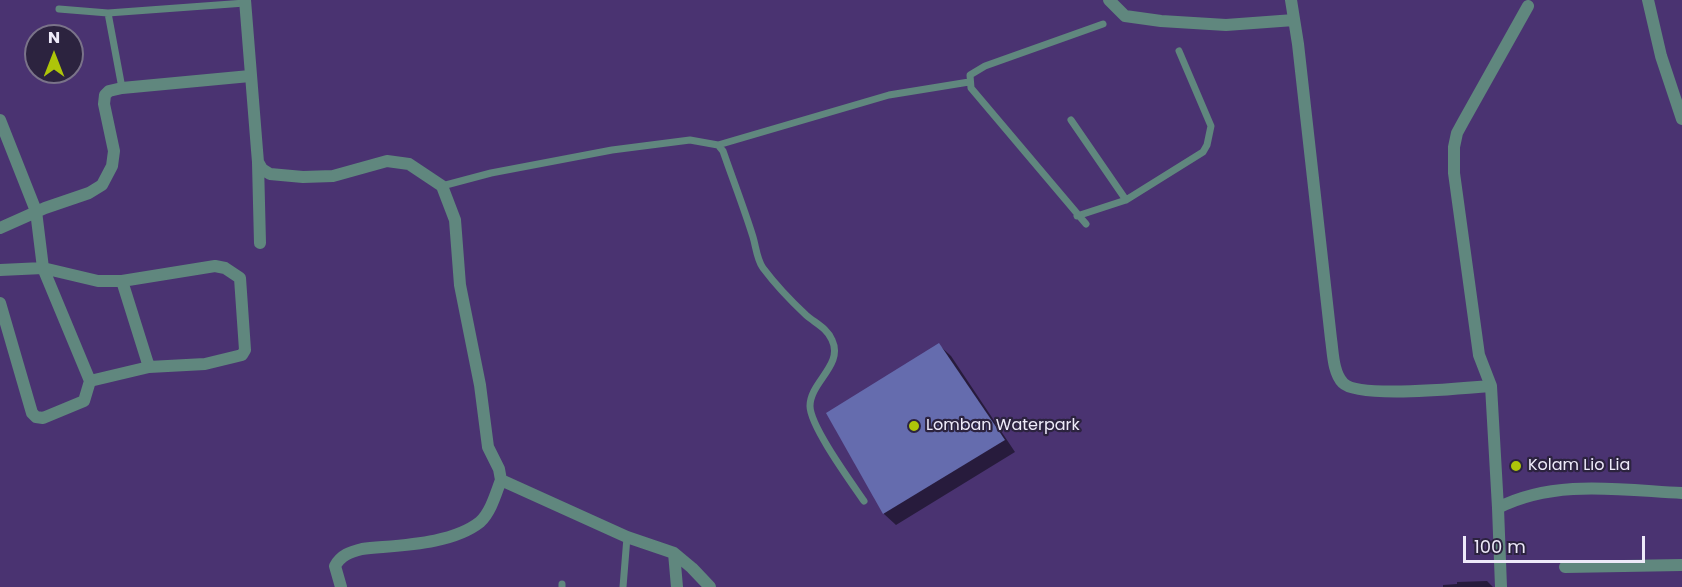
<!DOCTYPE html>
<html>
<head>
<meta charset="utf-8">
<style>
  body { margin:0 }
  #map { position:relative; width:1682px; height:587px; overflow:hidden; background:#4a3371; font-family:Poppins,sans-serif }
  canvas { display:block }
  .north { position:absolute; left:24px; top:24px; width:60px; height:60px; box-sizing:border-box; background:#2c233f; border:2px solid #7a7389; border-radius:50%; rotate:0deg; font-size:16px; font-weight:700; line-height:24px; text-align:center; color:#eeeaf9 }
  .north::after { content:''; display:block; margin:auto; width:21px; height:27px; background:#aec509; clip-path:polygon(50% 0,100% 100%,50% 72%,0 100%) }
  .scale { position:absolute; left:1463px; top:536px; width:182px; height:27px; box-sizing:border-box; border:3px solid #eeeaf9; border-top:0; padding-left:8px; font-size:18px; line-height:21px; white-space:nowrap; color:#eeeaf9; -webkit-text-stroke:4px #2c233f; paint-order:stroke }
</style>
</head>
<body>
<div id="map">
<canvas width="1682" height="587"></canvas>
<div class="north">N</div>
<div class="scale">100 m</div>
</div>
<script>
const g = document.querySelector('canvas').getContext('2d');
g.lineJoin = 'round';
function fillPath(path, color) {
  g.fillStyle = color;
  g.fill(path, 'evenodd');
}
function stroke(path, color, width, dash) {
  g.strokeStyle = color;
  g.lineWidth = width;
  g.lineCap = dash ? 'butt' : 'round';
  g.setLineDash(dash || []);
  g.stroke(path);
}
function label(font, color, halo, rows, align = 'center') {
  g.font = font + ' Poppins,sans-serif';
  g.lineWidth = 4.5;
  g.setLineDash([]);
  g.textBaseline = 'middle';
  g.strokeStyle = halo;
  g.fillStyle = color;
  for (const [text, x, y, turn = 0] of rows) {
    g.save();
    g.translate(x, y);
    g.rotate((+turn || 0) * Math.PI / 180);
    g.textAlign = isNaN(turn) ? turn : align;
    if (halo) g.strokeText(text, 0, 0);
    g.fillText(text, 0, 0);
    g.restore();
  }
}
fillPath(new Path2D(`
  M939,345l12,11 64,96 -119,73 -12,-11 -56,-100z
  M1487,581l6,6h-50v-2l14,-1v-2z`), '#0007');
fillPath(new Path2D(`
  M939,343l66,97 -122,74 -57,-101z`), '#656cae');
stroke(new Path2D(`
  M59,9l49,4 137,-10
  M108,13l14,75
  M1071,120l55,80
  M718,145l171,-50 80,-13
  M442,186l49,-13 121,-23 78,-10 28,5 5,6c10,29 21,57 30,86 3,10 4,23 10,31 12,16 28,33 43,47 9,8 21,13 26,25 12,25 -22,42 -22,66 0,20 41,76 54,95
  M1077,216l49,-16 77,-48 4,-7 4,-19 -32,-75
  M1086,224l-115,-136 -1,-13 15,-9 118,-42
  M562,584v3
  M623,587l4,-50`), '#60877e', 7);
stroke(new Path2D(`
  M245,0l12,150 1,12 4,7 8,5 33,3 30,-1 54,-15 22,3 33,22 13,34 5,65 20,100 8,62 11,22 2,11 126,57 47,16 18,15 18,19
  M1109,0l16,16 36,5 65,4 68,-5
  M1291,0l7,44 33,295c2,13 2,34 12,44 15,16 122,5 148,3
  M1648,0l13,56 21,63
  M0,120l36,91 7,57 47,113 -6,20 -41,17 -7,-1 -4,-4 -32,-110
  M258,163l2,80
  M0,228l45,-20 44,-15 13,-8 10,-19 2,-15 -10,-47 1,-9 4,-4 13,-3 128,-12
  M0,270l43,-2 55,13h24l93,-15 10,2 15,10 5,72 -3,5 -37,9 -56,3 -59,14
  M122,281l27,86
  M1498,508l-7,-122 -12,-31 -25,-182v-26l3,-14 6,-11 65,-116
  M674,553l3,34
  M1565,567l117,-2
  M341,587l-6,-21c6,-11 15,-14 27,-17 36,-4 89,-4 118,-27 11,-10 16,-29 21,-42
  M1501,587l-3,-79c56,-29 123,-18 184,-15`), '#60877e', 12);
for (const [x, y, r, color] of [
  [914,426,6,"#aec509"],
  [1516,466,6,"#aec509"]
]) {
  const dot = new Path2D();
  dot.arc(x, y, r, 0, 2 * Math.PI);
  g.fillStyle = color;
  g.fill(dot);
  stroke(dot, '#2c233f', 2);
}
label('16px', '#eeeaf9', '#2c233f', [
  ["Lomban Waterpark",926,426],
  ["Kolam Lio Lia",1528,466]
], 'left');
</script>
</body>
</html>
